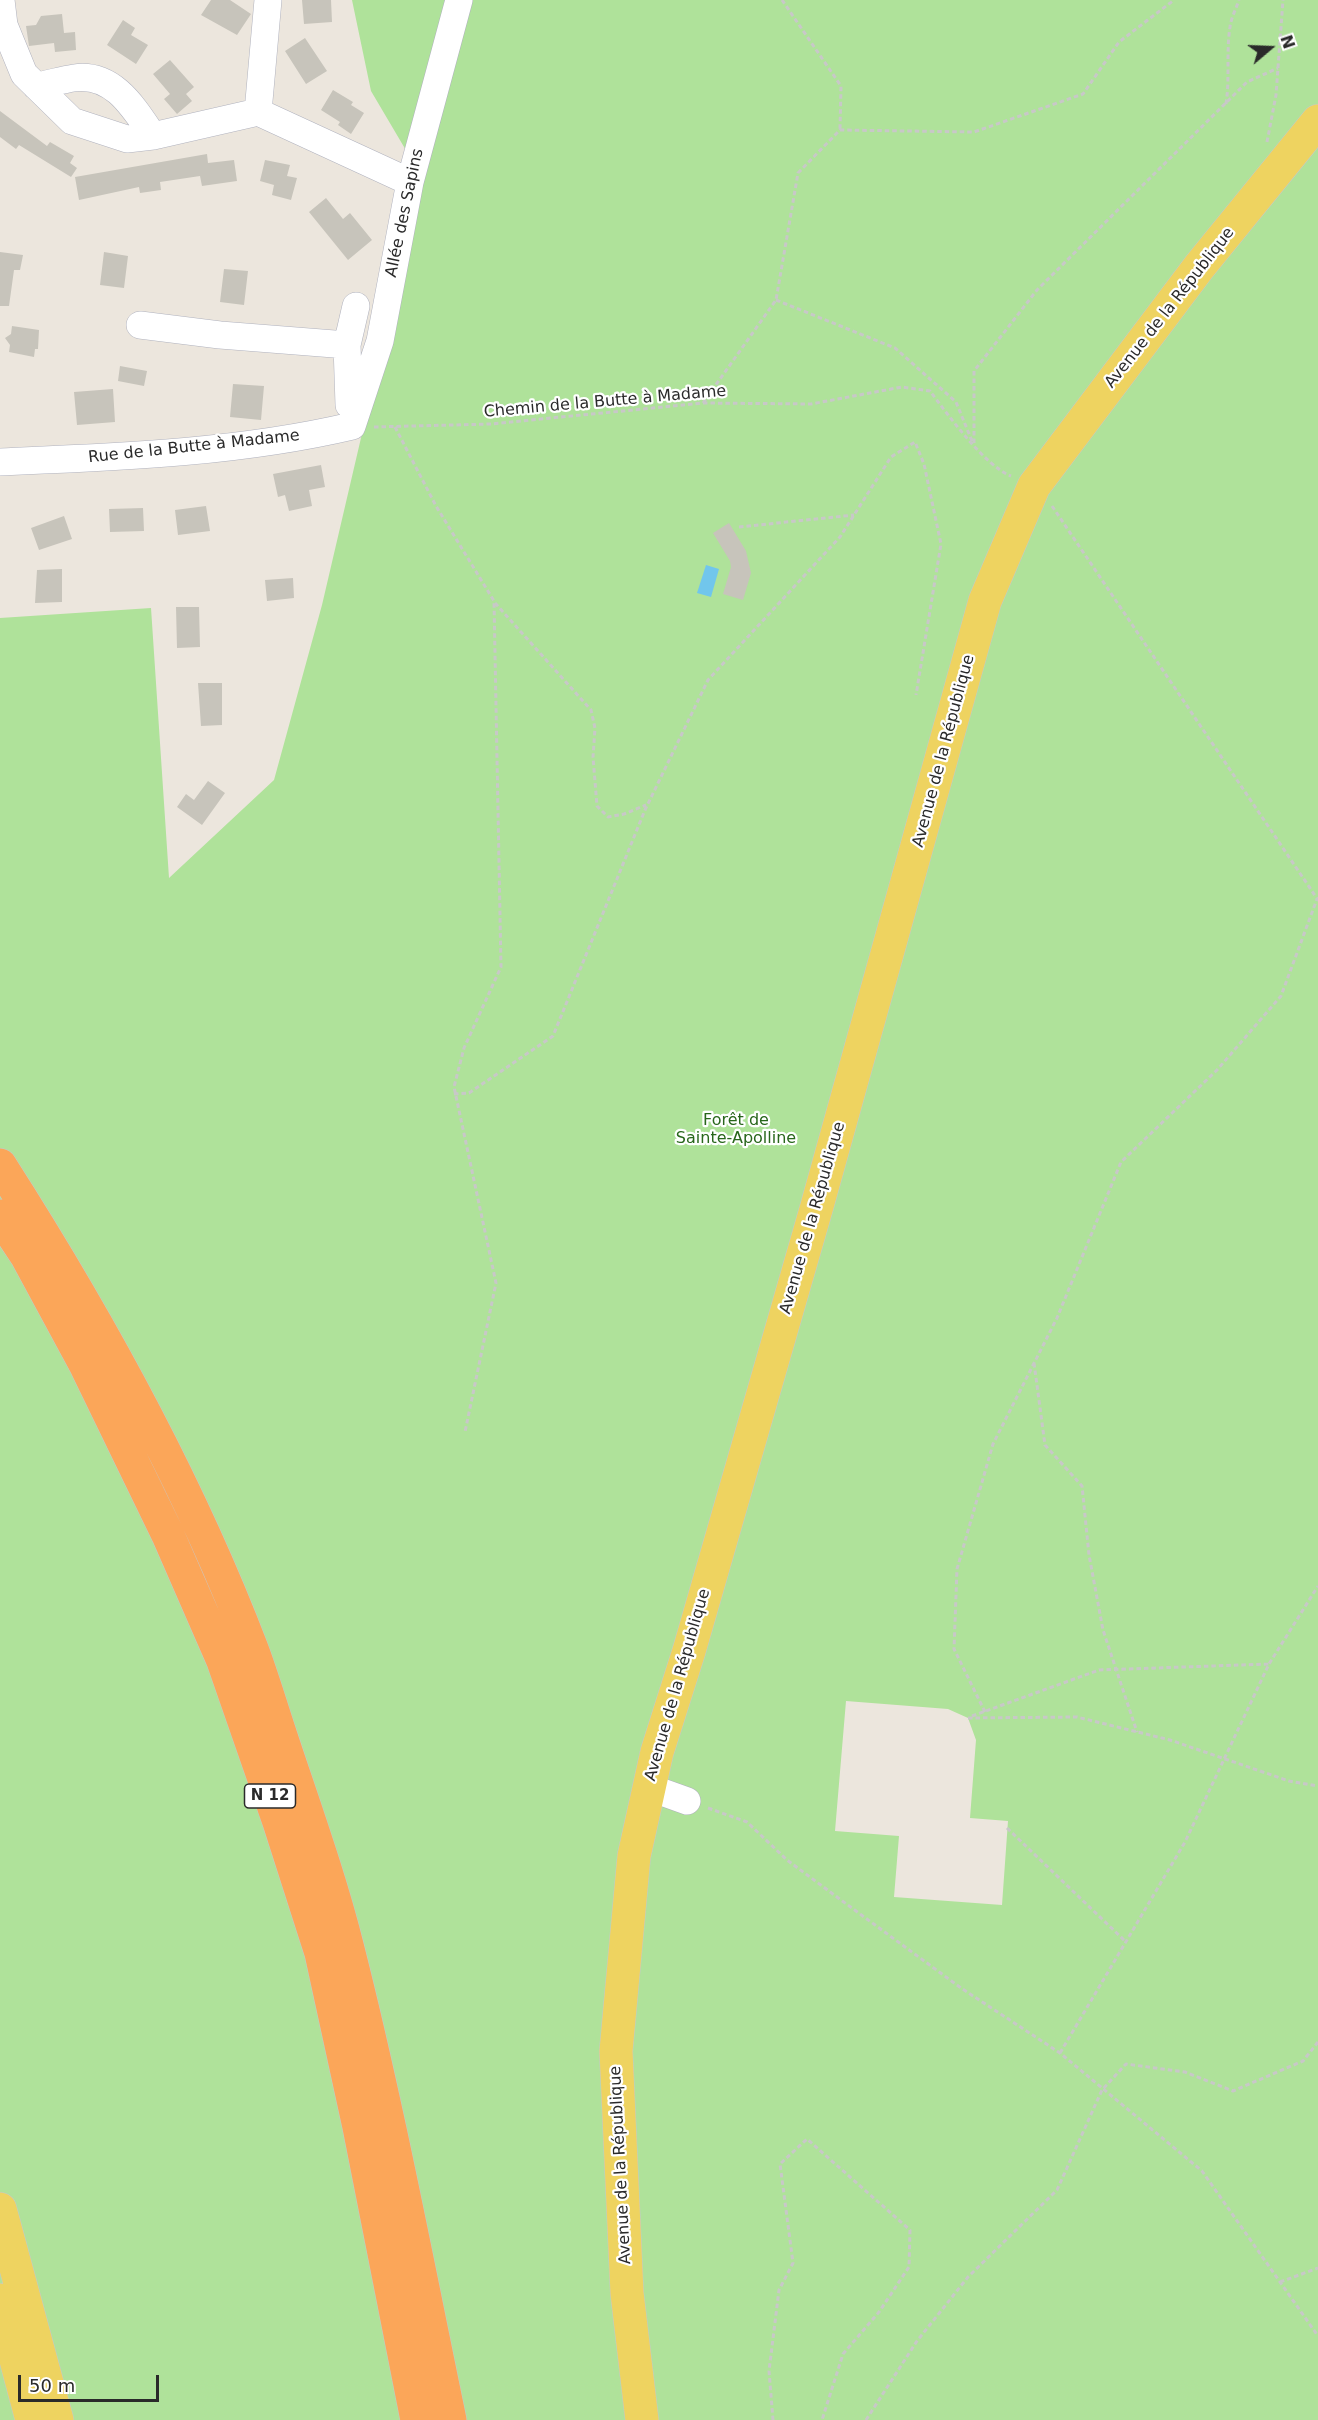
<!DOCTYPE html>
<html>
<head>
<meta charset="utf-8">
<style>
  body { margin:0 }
  #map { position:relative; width:1318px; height:2420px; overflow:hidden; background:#ece6dd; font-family:"DejaVu Sans",sans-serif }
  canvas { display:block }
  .north { position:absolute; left:1240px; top:18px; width:60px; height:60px; -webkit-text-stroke:4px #fff; paint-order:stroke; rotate:71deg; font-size:16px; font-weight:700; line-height:24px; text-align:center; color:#2a2a2a }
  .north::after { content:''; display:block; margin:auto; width:21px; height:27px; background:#2a2a2a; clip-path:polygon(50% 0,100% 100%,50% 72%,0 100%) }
  .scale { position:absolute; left:18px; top:2375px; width:141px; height:27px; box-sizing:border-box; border:3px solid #2a2a2a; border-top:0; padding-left:8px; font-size:18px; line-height:21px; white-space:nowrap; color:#2a2a2a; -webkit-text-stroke:4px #fff; paint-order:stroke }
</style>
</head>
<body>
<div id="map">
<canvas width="1318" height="2420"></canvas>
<div class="north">N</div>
<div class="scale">50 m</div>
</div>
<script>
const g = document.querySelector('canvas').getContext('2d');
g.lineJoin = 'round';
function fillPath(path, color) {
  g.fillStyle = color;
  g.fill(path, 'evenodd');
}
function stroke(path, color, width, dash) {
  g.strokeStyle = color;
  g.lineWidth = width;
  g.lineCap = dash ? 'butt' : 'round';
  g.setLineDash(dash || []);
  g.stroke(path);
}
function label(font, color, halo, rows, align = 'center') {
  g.font = font + ' "DejaVu Sans",sans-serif';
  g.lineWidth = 4.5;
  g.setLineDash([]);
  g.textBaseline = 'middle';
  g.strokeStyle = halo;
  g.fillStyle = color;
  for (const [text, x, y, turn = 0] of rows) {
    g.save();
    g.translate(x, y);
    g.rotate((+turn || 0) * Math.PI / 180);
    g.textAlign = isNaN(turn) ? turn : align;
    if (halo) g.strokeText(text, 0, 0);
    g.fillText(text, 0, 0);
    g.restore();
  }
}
fillPath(new Path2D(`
  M352,0h966v2420h-1318v-1802l151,-10 18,270 105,-98 48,-175 88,-377 -3,-76 -36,-61zM846,1701l102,8 20,9 8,22 -6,78 38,3 -6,84 -108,-8 5,-61 -64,-5z`), '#afe29a');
fillPath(new Path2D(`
  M706,565l13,4 -8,28 -14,-4z`), '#71c6ec');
fillPath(new Path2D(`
  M211,0h19l21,14 -14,21 -36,-20z
  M302,0h29l1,22 -28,2z
  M62,14l2,19 11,-1 1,18 -21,2 -1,-9 -25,3 -3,-20 10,-1 5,-9z
  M123,20l12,8 -4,7 17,10 -12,19 -29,-19z
  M305,38l22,33 -21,13 -21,-33z
  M170,60l24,27 -8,7 6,7 -15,13 -13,-15 6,-5 -17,-20z
  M333,90l20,12 -2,3 13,8 -13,21 -13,-9 2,-3 -19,-12z
  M0,111l47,35 3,-4 24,14 -4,7 7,5 -6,9 -52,-32 -3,4 -16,-12z
  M207,154l1,9 26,-3 3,21 -35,5 -2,-10 -40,6 1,8 -21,3 -1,-6 -60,13 -4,-23z
  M265,160l25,5 -3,11 10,2 -6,22 -19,-5 2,-10 -14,-4z
  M326,198l17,21 7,-6 22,27 -24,20 -39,-48z
  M0,252l23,3 -3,15h-6l-5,36h-9z
  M104,252l24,4 -4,32 -24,-3z
  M224,269l24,2 -4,34 -24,-3z
  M12,326l27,4 -1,19h-3l-1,8 -25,-5 1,-7 -5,-7 6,-4z
  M120,366l27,5 -3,15 -26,-5z
  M233,384l31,2 -3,34 -31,-3z
  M113,389l2,33 -38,3 -3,-33z
  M321,465l4,22 -16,3 3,16 -23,5 -4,-16 -7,2 -5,-23z
  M206,506l4,25 -32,4 -3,-25z
  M143,508l1,23 -34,1 -1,-23z
  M64,516l8,23 -33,11 -8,-22z
  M729,523l17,28 5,22 -8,27 -20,-6 8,-27 -1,-6 -17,-28z
  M62,569v33l-27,1 2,-33z
  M293,578l1,20 -27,3 -2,-21z
  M176,607h23l1,40 -23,1z
  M198,683h24v42l-21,1z
  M208,781l17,12 -23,32 -25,-18 9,-13 8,6z`), '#c7c4bb');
const minor = new Path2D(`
  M1,0l3,25 20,49 48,47 55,18 26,-3 105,-24 152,70
  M36,86c13,-2 25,-6 38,-8 39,-6 60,30 79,58
  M258,112l10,-112
  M356,306l-9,39 2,60 9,3
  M140,325l80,10 127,10
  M0,462c117,-5 237,-9 352,-36l28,-85 30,-159 49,-182
  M648,1787l39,14`);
const major = new Path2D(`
  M0,2209l57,211
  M0,2300l32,120
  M642,2420l-15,-127 -11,-242 18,-195 23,-104 32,-101 128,-445 168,-605 49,-115 165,-219 119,-146`);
const highway = new Path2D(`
  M0,1165c98,153 187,314 252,484 12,32 21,64 32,96 22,66 46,133 63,200 40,157 70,316 103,475
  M0,1216l26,39 60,111 82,169 55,126 56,161 42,131 38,174 58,293`);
stroke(minor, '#b0b2be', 28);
stroke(major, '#c8c8c8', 34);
stroke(highway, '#c8c8c8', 34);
stroke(new Path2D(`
  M782,0l59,86 -1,43
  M1226,104c4,-26 0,-51 4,-77 1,-9 6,-18 9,-27
  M1267,142l9,-47 7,-95
  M776,300l119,48 61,54 16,39
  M703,403l73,-103 22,-127 42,-43 134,2 109,-38 36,-52 55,-42
  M374,427l117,-3 212,-21 108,1 91,-17 28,4c18,24 55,75 81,85
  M395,427l41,79 58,95 7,366 -37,81 -10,39 42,196 -31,149
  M974,443v-72l63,-81 210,-208 31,-14
  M1052,506l266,394
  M739,527l115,-12
  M495,603l96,107 4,18 -2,29 4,49 11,11 16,-3 22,-9
  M454,1094l15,-1 84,-57 92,-226 63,-130 132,-143 51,-80 24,-15 9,22 17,80 -25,151
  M1034,1363l11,82 37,41 7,69 14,75 34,102
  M985,1712l-31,-63 3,-80 36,-125 64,-126 64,-156 96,-92 64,-74 36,-97
  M972,1716l127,-46 170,-6
  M968,1718l109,-1 93,23 119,41 29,5
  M708,1808l39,14 40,38 54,40 120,88 99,65 142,118 116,165
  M1007,1828l118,113
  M1060,2053l125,-211 84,-178 49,-78
  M1280,2282l38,-14
  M773,2420l-4,-49 10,-81 14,-27 -13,-99 27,-25 103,91 -1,37 -30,45 -36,42 -21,66
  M866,2420l51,-79 51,-64 89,-87 45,-100 24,-26 59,8 48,19 70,-30 15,-19`), '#c8c8c8', 3, [4.5, 3]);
stroke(minor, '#fff', 27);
stroke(major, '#eed360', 33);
stroke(highway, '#fba659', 33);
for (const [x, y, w] of [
  [270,1796,51]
]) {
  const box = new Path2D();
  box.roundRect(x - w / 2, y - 12, w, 24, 4.5);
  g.fillStyle = '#fff';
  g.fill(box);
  stroke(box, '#2a2a2a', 1.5);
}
label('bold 15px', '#2a2a2a', null, [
  ["N 12",270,1796]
]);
label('16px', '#2a2a2a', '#fff', [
  ["Allée des Sapins",405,213,-78],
  ["Avenue de la République",1170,308,-52],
  ["Chemin de la Butte à Madame",605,402,-5],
  ["Rue de la Butte à Madame",194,447,-6],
  ["Avenue de la République",944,751,-75],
  ["Avenue de la République",813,1218,-74],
  ["Avenue de la République",678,1685,-74],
  ["Avenue de la République",621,2165,-93]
]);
label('16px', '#28671b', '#fff', [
  ["Forêt de",736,1121],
  ["Sainte-Apolline",736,1139]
]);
</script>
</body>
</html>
